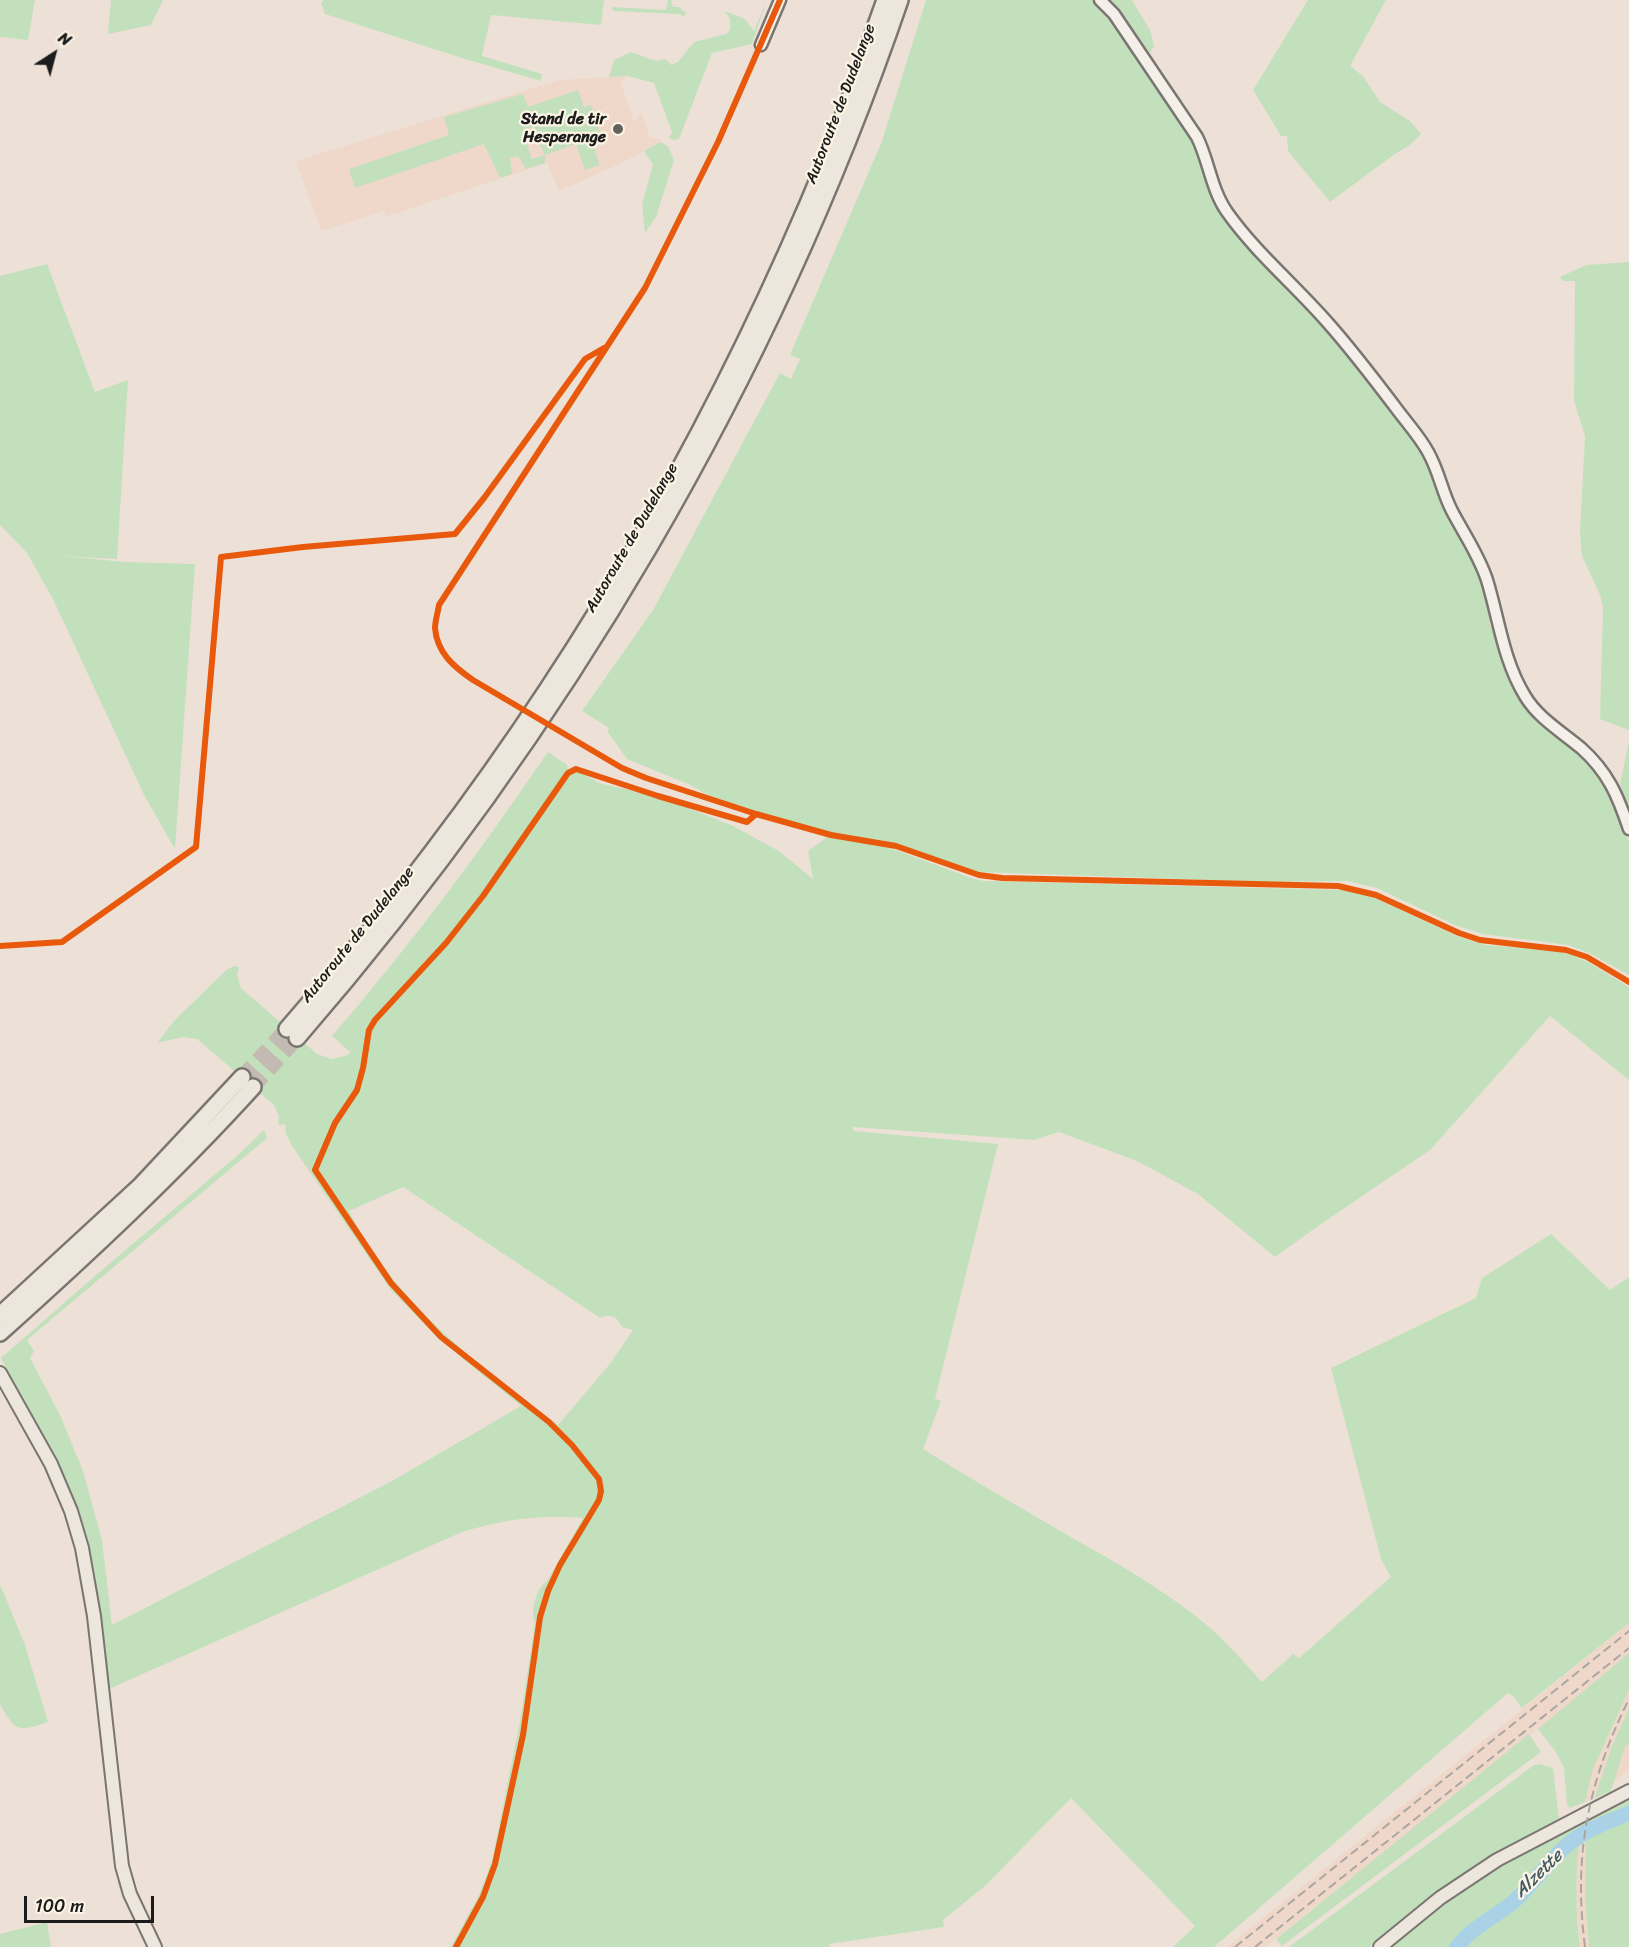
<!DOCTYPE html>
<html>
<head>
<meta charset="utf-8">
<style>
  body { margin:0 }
  #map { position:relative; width:1629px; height:1947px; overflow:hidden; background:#ede1d7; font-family:Sriracha,sans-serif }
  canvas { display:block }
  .north { position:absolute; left:24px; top:24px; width:60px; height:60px; -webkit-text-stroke:4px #fcf5e5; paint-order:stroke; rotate:36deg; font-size:16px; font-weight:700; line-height:24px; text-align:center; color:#1c1c1c }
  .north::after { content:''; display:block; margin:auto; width:21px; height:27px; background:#1c1c1c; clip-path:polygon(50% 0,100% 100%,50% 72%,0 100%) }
  .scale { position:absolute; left:24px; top:1896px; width:130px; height:27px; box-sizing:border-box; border:3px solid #1c1c1c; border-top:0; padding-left:8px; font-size:18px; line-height:21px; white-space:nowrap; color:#1c1c1c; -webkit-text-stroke:4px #fcf5e5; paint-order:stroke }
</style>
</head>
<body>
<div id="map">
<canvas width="1629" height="1947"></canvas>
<div class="north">N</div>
<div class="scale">100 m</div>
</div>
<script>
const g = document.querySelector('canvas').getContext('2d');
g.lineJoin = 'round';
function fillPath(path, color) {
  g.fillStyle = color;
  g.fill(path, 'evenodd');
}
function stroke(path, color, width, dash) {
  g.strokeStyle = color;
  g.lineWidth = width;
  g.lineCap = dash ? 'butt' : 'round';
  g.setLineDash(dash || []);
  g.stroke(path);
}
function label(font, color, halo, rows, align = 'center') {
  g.font = font + ' Sriracha,sans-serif';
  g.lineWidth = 4.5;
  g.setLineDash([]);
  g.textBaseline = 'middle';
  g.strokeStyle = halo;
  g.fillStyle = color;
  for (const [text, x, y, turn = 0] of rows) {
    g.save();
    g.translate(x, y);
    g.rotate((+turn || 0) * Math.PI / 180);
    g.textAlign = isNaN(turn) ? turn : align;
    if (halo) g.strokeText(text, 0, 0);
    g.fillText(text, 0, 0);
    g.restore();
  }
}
fillPath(new Path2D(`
  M627,76l-6,8 13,38 7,-10 9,25 13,3 -39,22 -65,29 -12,-28 -161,54 -2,-6 -63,20 -25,-70 263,-81z
  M1629,1623v30l-91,76 -273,218h-38z
  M1629,1690v18l-17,38 -18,53 -9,3 8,-33z
  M1629,1744v26l-15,11 11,-34z
  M1587,1841l-2,58 4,48h-9l-4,-54 1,-27 2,-19z`), '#efd8ca');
fillPath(new Path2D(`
  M0,0h35l-7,40 -28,-3z
  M111,0h52l-12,25 -43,9z
  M324,0h280l-3,25 -110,-10 -9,41 60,18 -1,7 -76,-22 -140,-45 -4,-11z
  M668,0h3l2,7h6l7,6 -2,4 -4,-3 -67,-3 -1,-4 54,3z
  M767,0l-15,44 -40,9 -33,86 -5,1 -5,-2 3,-6 -18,-49 -27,-7 -18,1 5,-17 17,-8 25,9 10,-2 5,6 7,-3 16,-20 32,-8 4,-4v-11l-5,-8 20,8 9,12z
  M926,0h166l5,3 107,148 23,60 101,111 99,128 53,109 15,56 -6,8c19,34 21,76 53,101l2,-1 34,29 31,35 20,55v133l-40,-22 -21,-8 -85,-11 -26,-8 -80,-38 -30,-7 -80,1 -289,-10 -82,-28 -21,-5 -3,5 24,6 75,28 13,3 360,9 20,3 93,43 28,9 58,4 26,5 19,8 41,25v93l-79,-64 -120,134 -109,74 -46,33 -77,-63 -61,-33 -78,-29 -25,8 -181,-13v4l145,13 -63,255 6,2 -18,48c48,30 97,58 146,87 48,27 97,55 139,90 19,17 37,37 54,56l31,-28 6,4 92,-81 -10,-18 -50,-191 145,-70 6,-20 69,-44 59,56 19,-13v346l-107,85 -9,-12 -5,-3 -294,254h-41l22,-21 -124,-128 -86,88 -42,34 1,7 -115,17v3h-378l28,-52 13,-34 28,-140 15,-98c-5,-13 1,-34 12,-42l36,-63c-48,-3 -75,1 -121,14l-353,157 -7,-58 -10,-57 -27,-93 -64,-123 95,-83 142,-120 26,-25 3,8 -240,202 7,11 -4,7 31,59 22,54 19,69 10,85 280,-144 129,-75 -82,-67 -48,-49 -99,-144 -6,-12 -1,-10 -7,1 1,-9 -5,-11 -77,-66 -14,-2 -26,6 17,-22 52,-51 8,-4 5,1 -2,8 4,13 76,66 15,5 16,-4 2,-3 -18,-16c79,-91 149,-186 216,-284l19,13 1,8 9,-3 22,13 64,15 68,27 48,26 34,28 -5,-28 22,-16 -74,-21 -37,-13 -31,-17 -61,-25 -20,-28 2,-3 -27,-17 71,-101 127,-237 11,6 9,-20 -10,-4 92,-214zM403,1187l197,131c10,-5 17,-2 22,9l11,3 -24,35 -51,60c-83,-64 -160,-118 -209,-214z
  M1108,0h24l18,30 4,16 -4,7 -24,-34z
  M1308,0h78l-36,66 13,10 17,26 30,19 11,13 -11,11 -18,11 -62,46 -42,-51 -1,-15h-6l-28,-46z
  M578,90l6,17 7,-2 10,31 -10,3 9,26 -15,5 -9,-26 -31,11v8l-19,6 -8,-13 -8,2 2,16 -12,4 -16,-34 -129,44 -6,-19 100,-34 -5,-18 79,-23 5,13zM534,126l10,29 -12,4 -10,-28z
  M660,142l8,4 6,14 -18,57 -11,16 -3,-29 11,-39 -9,-14z
  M1629,262v468l-29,-11 3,-112 -3,-12 -18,-39 -2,-23 5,-97 -11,-35 1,-120h-12l-3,-4 26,-12z
  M47,264l48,128 33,-12 -11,179 -55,-3 64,6 69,2 -20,285 -31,-54 -91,-196 -26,-46 -27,-28v-249z
  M1629,741v68l-9,-25z
  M0,1584l25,61 23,77c-30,10 -33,10 -48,-18z
  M1629,1653v37l-36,79 -8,33 -15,6 -3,-3 -3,-37 -8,-16 -18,-23z
  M1629,1708v36l-4,3 -14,44 -17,8 18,-53z
  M99,1727l3,6 18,145 30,69h-4l-27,-60z
  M1529,1734l12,18 -259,194 -6,-7z
  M1540,1764l13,4 6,51 -65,34 -125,94h-80l245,-182z
  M1629,1799v148h-40l-4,-48 1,-58 -7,6c-4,34 -3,66 1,100h-192c46,-35 92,-71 143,-99 32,-18 66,-31 98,-49z
  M47,1922l4,25h-51v-13z`), '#c3e0bd');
stroke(new Path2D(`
  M1457,1947c14,-18 32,-27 50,-40 26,-19 42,-50 68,-68 16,-12 36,-18 54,-26`), '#a9d2e6', 15);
stroke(new Path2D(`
  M242,1077l45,-48
  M253,1087l44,-49`), '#c3bab2', 15, [15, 8]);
const minor = new Path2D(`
  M1100,0l14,14 83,123c12,24 14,52 30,75 29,41 68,73 101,111 24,27 46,56 68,85 11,15 24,29 32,44 11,19 14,40 24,59 12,23 27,44 35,69 12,39 16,80 38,116 13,22 37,36 56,52 27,24 37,48 48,81
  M761,45l19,-45`);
const major = new Path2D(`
  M0,1373l51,91 20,47 11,37 12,68 28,250 8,28 25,53
  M1380,1947l60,-49 57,-38 132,-69`);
const highway = new Path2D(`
  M287,1029c50,-58 99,-116 145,-177 161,-212 294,-447 395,-694 21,-52 39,-105 58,-158
  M297,1038c265,-306 472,-655 603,-1038
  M0,1315l140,-129 102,-109
  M0,1333c88,-79 174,-159 253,-246`);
stroke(minor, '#7a7570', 15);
stroke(major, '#7a7570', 16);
stroke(highway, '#7a7570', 20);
stroke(minor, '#f4efe9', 10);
stroke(major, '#ede6dc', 12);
stroke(highway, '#ede6dc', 15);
stroke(new Path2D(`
  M1235,1947l394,-316
  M1255,1947l374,-299
  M1585,1947c-12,-92 3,-165 44,-248`), '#aaa6a2', 2, [9, 4.5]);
stroke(new Path2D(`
  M780,0l-62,142 -73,146 -206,317c-1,7 -4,16 -4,23 2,25 19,39 38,52l149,88 24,10 110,36 75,21 65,11 83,29 23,3 336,8 38,9 83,38 21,7 86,10 21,7 42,25
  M0,946l62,-4 134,-95 25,-290 82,-10 152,-13 29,-36 101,-139 19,-11
  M456,1947l27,-50 12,-33 28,-129 17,-118 8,-26 12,-26 39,-65 2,-9 -2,-12 -27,-34 -23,-23 -108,-85 -50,-54 -76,-113 20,-47 22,-33 6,-22 6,-38 6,-10 71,-77 37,-47 85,-123 8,-4 82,27 89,26 8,-7`), '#e8590c', 6);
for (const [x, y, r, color] of [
  [618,129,6,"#65615d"]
]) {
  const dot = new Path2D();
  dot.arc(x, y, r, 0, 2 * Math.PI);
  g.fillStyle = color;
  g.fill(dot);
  stroke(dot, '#fcf5e5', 2);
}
label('16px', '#1c1c1c', '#fcf5e5', [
  ["Autoroute de Dudelange",841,104,-69],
  ["Autoroute de Dudelange",632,538,-60],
  ["Autoroute de Dudelange",358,935,-51]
]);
label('bold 16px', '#1c1c1c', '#fcf5e5', [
  ["Stand de tir",606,120],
  ["Hesperange",606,138]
], 'right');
label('italic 18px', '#435a65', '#fcf5e5', [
  ["Alzette",1539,1874,-44]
]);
</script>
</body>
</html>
